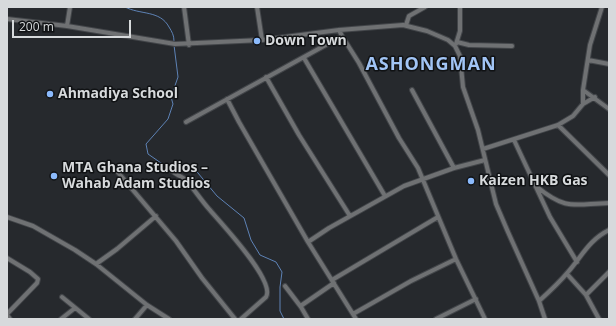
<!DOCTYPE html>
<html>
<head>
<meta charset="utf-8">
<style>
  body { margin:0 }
  #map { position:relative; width:616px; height:326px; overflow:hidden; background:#26292d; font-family:"Open Sans",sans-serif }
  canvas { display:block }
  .frame { position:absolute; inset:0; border:8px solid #d7dadc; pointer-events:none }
  .scale { position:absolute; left:12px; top:20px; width:119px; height:18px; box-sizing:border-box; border:2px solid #d7dadc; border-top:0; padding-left:5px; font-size:12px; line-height:14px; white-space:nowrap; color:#d7dadc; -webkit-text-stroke:3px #101214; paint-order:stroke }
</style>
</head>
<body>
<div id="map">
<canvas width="616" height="326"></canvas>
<div class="frame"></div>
<div class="scale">200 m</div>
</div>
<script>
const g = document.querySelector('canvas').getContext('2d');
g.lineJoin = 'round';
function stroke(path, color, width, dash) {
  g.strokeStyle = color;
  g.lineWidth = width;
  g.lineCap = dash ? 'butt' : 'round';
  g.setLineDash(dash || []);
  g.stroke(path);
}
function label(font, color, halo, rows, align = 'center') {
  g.font = font + ' "Open Sans",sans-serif';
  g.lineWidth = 3;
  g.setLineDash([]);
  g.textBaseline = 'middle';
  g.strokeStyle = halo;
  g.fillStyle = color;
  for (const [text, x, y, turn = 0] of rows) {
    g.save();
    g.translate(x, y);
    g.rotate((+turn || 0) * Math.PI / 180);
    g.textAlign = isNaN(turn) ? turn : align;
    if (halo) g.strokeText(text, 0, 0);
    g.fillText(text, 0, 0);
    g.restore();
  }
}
stroke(new Path2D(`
  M125,7c15,8 35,3 44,20 3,5 5,8 5,14
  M174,45l4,32 -7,20 2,7 -5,15 -22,25 2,10 13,9 15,6 17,-2 24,29 27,22 7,22 9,15 16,7 6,10 -2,15v24l4,8`), '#5e83b6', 1);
const minor = new Path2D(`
  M184,7l5,38
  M257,7l5,33
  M602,7l-12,38 -7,45 26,19
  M7,19l60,7 108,18 87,-4 77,-10 64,-5 24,6 21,9 7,6 5,10 3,31 15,43 18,74 12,28 31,69 6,18
  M406,25l3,-9 16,-9
  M67,26l3,-19
  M339,30l3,6 17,27 40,75 19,30 38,91 29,60
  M457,42l12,3 43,1
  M456,44l4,-13v-24
  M304,58l81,138
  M588,60l21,4
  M266,77l33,58 51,81
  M412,90l42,78
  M227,99l12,23 69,120 48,77
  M583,104v-14
  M186,122l156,-86
  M558,125l51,50
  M514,140l36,77 27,45
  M483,149l75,-24 15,-9 10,-12 12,-7
  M116,170l60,71 26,37 33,41
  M171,170c4,4 10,6 15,10 8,9 15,20 23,29 11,13 67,72 57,88l-25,22
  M537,187c30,24 36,17 72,16
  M7,217l26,9 42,24 21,14 51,41 22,14
  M308,242l21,-14 75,-42 50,-18 31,-8
  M7,258l23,14 8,7 -1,4 -30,31
  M96,264l21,-15 39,-33
  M567,274l19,21 13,24
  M332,280l106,-63
  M285,286l16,21
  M586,295l23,-23
  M62,297l27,22
  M539,301c10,-9 20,-18 29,-29 14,-16 21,-32 41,-42
  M353,314l58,-33 45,-22
  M7,315l3,4
  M61,319l14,-11
  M135,319l12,-14
  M308,319l-7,-12 1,-2 32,-22
  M436,319l40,-20`);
stroke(minor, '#424549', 6);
stroke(minor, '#6f7173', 4);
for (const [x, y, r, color] of [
  [257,41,4,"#8bbafc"],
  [50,94,4,"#8bbafc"],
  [54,176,4,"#8bbafc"],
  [471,181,4,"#8bbafc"]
]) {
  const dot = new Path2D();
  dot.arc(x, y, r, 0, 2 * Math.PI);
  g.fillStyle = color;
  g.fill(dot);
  stroke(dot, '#101214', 1.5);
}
label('bold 14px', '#d7dadc', '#101214', [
  ["Down Town",265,41],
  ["Ahmadiya School",58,94],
  ["MTA Ghana Studios –",62,168],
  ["Wahab Adam Studios",62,184],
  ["Kaizen HKB Gas",479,181]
], 'left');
g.letterSpacing = '1px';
label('bold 18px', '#a1c4f5', '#101214', [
  ["ASHONGMAN",431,65]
]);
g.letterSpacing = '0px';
</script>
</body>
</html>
